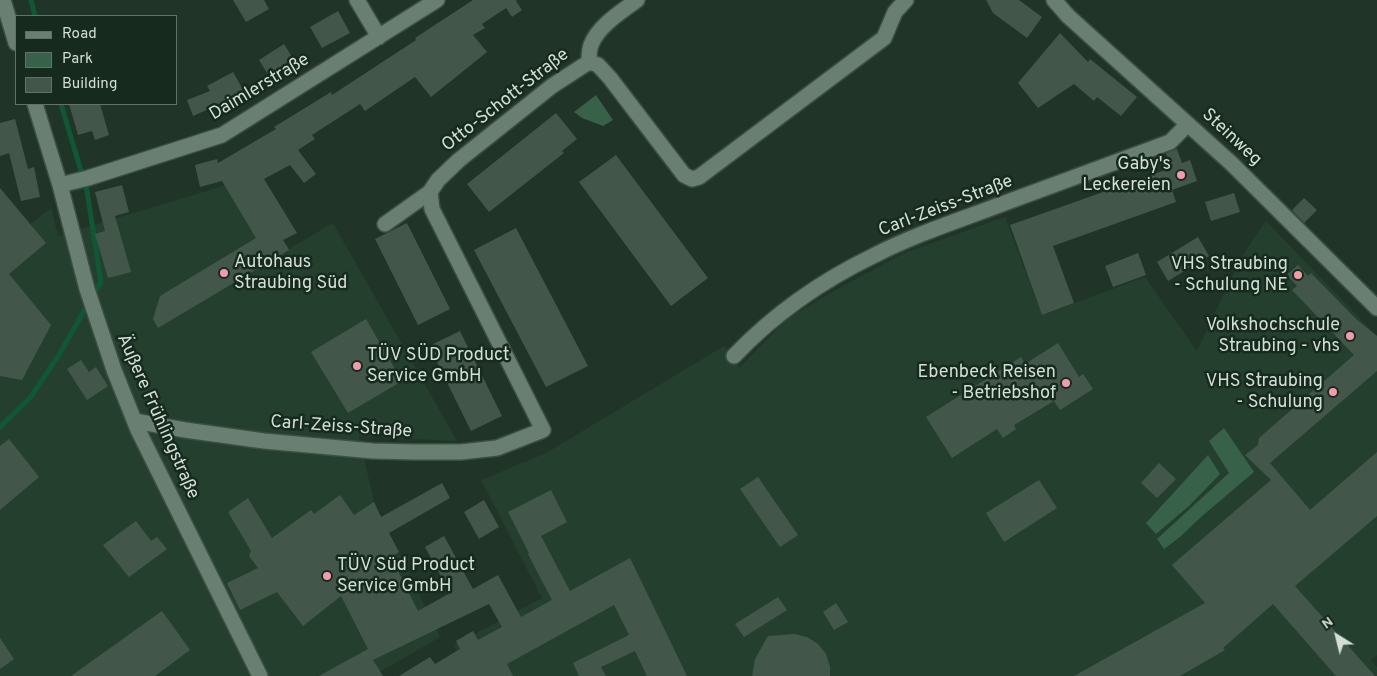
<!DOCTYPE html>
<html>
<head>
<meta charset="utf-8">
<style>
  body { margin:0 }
  #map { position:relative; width:1377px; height:676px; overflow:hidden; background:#203428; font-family:Overpass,sans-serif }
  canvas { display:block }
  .legend { position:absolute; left:15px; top:15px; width:162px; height:90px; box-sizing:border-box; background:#162a1e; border:1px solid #617268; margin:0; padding:6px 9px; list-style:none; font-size:15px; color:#d2ded6 }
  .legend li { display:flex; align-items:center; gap:10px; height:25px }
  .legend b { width:25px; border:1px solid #617268 }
  .north { position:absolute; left:1312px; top:611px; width:50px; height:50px; -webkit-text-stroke:4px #162a1e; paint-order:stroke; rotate:324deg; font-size:14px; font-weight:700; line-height:20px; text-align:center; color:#d2ded6 }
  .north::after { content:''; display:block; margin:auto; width:18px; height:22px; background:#d2ded6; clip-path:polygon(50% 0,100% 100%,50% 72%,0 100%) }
</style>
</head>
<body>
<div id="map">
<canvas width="1377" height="676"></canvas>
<ul class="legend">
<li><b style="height:6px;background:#697f71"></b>Road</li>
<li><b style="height:14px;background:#376149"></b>Park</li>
<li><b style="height:14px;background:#42574a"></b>Building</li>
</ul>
<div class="north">N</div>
</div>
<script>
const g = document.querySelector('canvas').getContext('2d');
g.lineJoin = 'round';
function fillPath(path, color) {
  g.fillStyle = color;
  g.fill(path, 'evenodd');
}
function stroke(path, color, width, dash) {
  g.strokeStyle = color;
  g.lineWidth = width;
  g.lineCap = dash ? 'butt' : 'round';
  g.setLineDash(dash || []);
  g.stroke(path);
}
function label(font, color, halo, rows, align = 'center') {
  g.font = font + ' Overpass,sans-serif';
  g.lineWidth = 5;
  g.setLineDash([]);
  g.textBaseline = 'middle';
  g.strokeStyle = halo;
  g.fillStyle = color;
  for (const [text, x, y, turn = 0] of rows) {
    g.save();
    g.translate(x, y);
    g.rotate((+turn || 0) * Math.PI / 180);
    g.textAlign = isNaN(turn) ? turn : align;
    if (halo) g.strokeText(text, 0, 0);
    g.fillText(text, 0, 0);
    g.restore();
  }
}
fillPath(new Path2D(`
  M246,179l43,70 44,-26 124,218 -98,-5 15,66 66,135 -67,39h-373v-488l30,36 21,-16 7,28z
  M1005,217l37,98 103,-38 52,74 45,-95 24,-35 111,115v319l-6,5 6,7v9h-909l-14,-31 88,-47 -61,-118 65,-27 178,-107 10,10 5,12 47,-48 44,-27 74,-40z`), '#253f2f');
fillPath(new Path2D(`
  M596,95l17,25 -10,6 -21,-8 -8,-6z
  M1224,428l30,44 -53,45 -21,20 -16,12 -7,-10 72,-66 -20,-32z
  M1208,455l12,19 -30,31 -34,29 -10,-11z`), '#376149');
stroke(new Path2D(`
  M31,0l4,16
  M61,104l26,87 14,91 -9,15
  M0,427l30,-29 29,-43 29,-51`), '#105736', 5);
fillPath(new Path2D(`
  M233,0h31l5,9 -23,13z
  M473,0h44l-1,1 6,9 -10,7 -6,-9 -24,16 3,4 -12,7 14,17 -56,45 -16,-20 -50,34 -5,-7 -48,31 3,4 -17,11 18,24 -12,9 -14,-18 -26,14 33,54 -14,7 6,10 -131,78 -5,-9 7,-23 96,-58 -34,-57 -22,6 -5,-22 22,-6 1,4 58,-34 -2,-2 57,-35 1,3 84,-55 -1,-2z
  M986,0h33l23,17 -15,21 -34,-25z
  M338,11l12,22 -28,15 -12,-21z
  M1060,33l28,29 2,-3 47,38 -16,19 -24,-19 -3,4 -20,-17 -36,24 -20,-25z
  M284,44l13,21 -25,16 -13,-21z
  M233,72l12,21 -26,14 -1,-2 -25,11 -6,-16 23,-9 -3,-5z
  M69,104h31l9,31 -14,5 -3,-9 -14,4z
  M556,113l21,26 -15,12 2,2 -75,59 -22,-28z
  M15,119l13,50 6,-2 6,30 -19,4 -12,-48 -9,3v-33z
  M1177,149l5,14 8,-3 7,21 -25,9 4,12 -123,44 21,57 -32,12 -32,-90 161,-57 -5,-15z
  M616,155l92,123 -37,28 -92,-124z
  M122,185l7,27 -14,4 16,56 -23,6 -13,-44 10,-3 -10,-39z
  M0,188l46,55 -37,31 42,51 -29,55 -22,-4z
  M1234,193l6,19 -29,9 -6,-19z
  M1304,198l13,12 -13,13 -12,-13z
  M407,223l43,86 -32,16 -43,-86z
  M516,228l72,138 -42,21 -72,-137z
  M1198,237l11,19 -41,25 -11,-19z
  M1138,253l8,22 -33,12 -8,-21z
  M1298,265l10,11 3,-3 45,46 21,17v35l-107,92 40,47 67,-58v64l-82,70 80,90h-39l-63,-72 -50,44 2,2 -45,26h-106l131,-73 -33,-38 99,-85 -26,-25 13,-10 1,-7 95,-83 -62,-65 5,-4 -10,-11z
  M366,319l36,62 -54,32 -37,-61z
  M460,331l42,85 -31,15 -42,-85z
  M1058,343l21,34 4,-3 10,15 -33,21 -6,-9 -40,24 2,4 -13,9 -6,-9 -45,29 -26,-41 95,-60 4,7z
  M81,360l8,12 7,-5 12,19 -21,14 -20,-31z
  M9,439l30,38 -39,33v-64z
  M1159,463l17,16 -19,19 -16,-15z
  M758,477l40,58 -18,12 -40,-58z
  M1039,480l18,28 -53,34 -18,-29z
  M442,483l8,15 -61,35 10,19 -8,5 27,54 32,-18 -25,-46 19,-11 29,53 25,-14 23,42 31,-17 -24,-46 1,-1 -21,-41 43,-22 16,32 -26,14 29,55 60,-33 57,118h-40l-12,-25 -34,16 5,9h-27l-6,-13 56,-28 -15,-30 -107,59 6,12h-114l31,-19 5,7 25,-15 -4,-8 17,-10 5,9 24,-13 -13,-23 -116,56 10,16h-64l49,-27 -27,-53 -38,30 -26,-34 -37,18 -13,-27 31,-15 -9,-12 2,-5 -23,-39 20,-14 24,40 39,-28 3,4 26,-19 14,20 20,-13 7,15z
  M484,500l15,27 -20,12 -15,-27z
  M136,521l15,20 6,-4 10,12 -38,28 -26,-32z
  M778,597l9,13 -43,27 -9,-13z
  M836,603l12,19 -14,8 -11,-18z
  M162,611l28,39 -35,26h-84z
  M794,634l13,3 11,7 8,10 4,13v9h-78l3,-17 13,-23z
  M0,638l14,21 -14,10z`), '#42574a');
const minor = new Path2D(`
  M3,0l13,43
  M357,0l22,37
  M1054,0l14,16 164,148 145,144
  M589,62c0,-5 0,-12 2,-17 7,-19 30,-33 46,-45
  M35,104l25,81 27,104 27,81 24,60 122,246
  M60,185l28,-7 134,-43 215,-135
  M385,224l45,-32
  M734,356c40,-42 89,-76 141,-101 41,-21 85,-35 127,-51 56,-21 112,-41 168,-62l18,-18
  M135,421l50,9 79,11 109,10 41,1h47l36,-4 46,-18 -111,-221 -2,-17 8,-12 21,-20 93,-74 37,-24 9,3 12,13 74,97 8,4 7,-2 185,-139 11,-26 11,-12`);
stroke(minor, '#3d4e44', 18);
stroke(minor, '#697f71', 15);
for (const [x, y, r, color] of [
  [1181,175,5,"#f39aab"],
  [224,273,5,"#f39aab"],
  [1298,275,5,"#f39aab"],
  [1350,336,5,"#f39aab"],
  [357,366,5,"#f39aab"],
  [1066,383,5,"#f39aab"],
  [1333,392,5,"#f39aab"],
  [327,576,5,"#f39aab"]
]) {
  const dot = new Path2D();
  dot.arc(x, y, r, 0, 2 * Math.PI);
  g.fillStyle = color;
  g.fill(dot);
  stroke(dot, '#162a1e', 2);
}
label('18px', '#d2ded6', '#162a1e', [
  ["Daimlerstraße",260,88,-31],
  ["Otto-Schott-Straße",506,101,-38],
  ["Steinweg",1231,138,43],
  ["Carl-Zeiss-Straße",946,207,-21],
  ["Äußere Frühlingstraße",157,417,66],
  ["Carl-Zeiss-Straße",341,428,4]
]);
label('18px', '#d2ded6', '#162a1e', [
  ["Gaby's",1171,165],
  ["Leckereien",1171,186],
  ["Autohaus",234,263,"left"],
  ["Straubing Süd",234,284,"left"],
  ["VHS Straubing",1288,265],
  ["- Schulung NE",1288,286],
  ["Volkshochschule",1340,326],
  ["Straubing - vhs",1340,347],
  ["TÜV SÜD Product",367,356,"left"],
  ["Service GmbH",367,377,"left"],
  ["Ebenbeck Reisen",1056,373],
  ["- Betriebshof",1056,394],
  ["VHS Straubing",1323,382],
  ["- Schulung",1323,403],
  ["TÜV Süd Product",337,566,"left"],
  ["Service GmbH",337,587,"left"]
], 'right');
</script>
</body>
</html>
